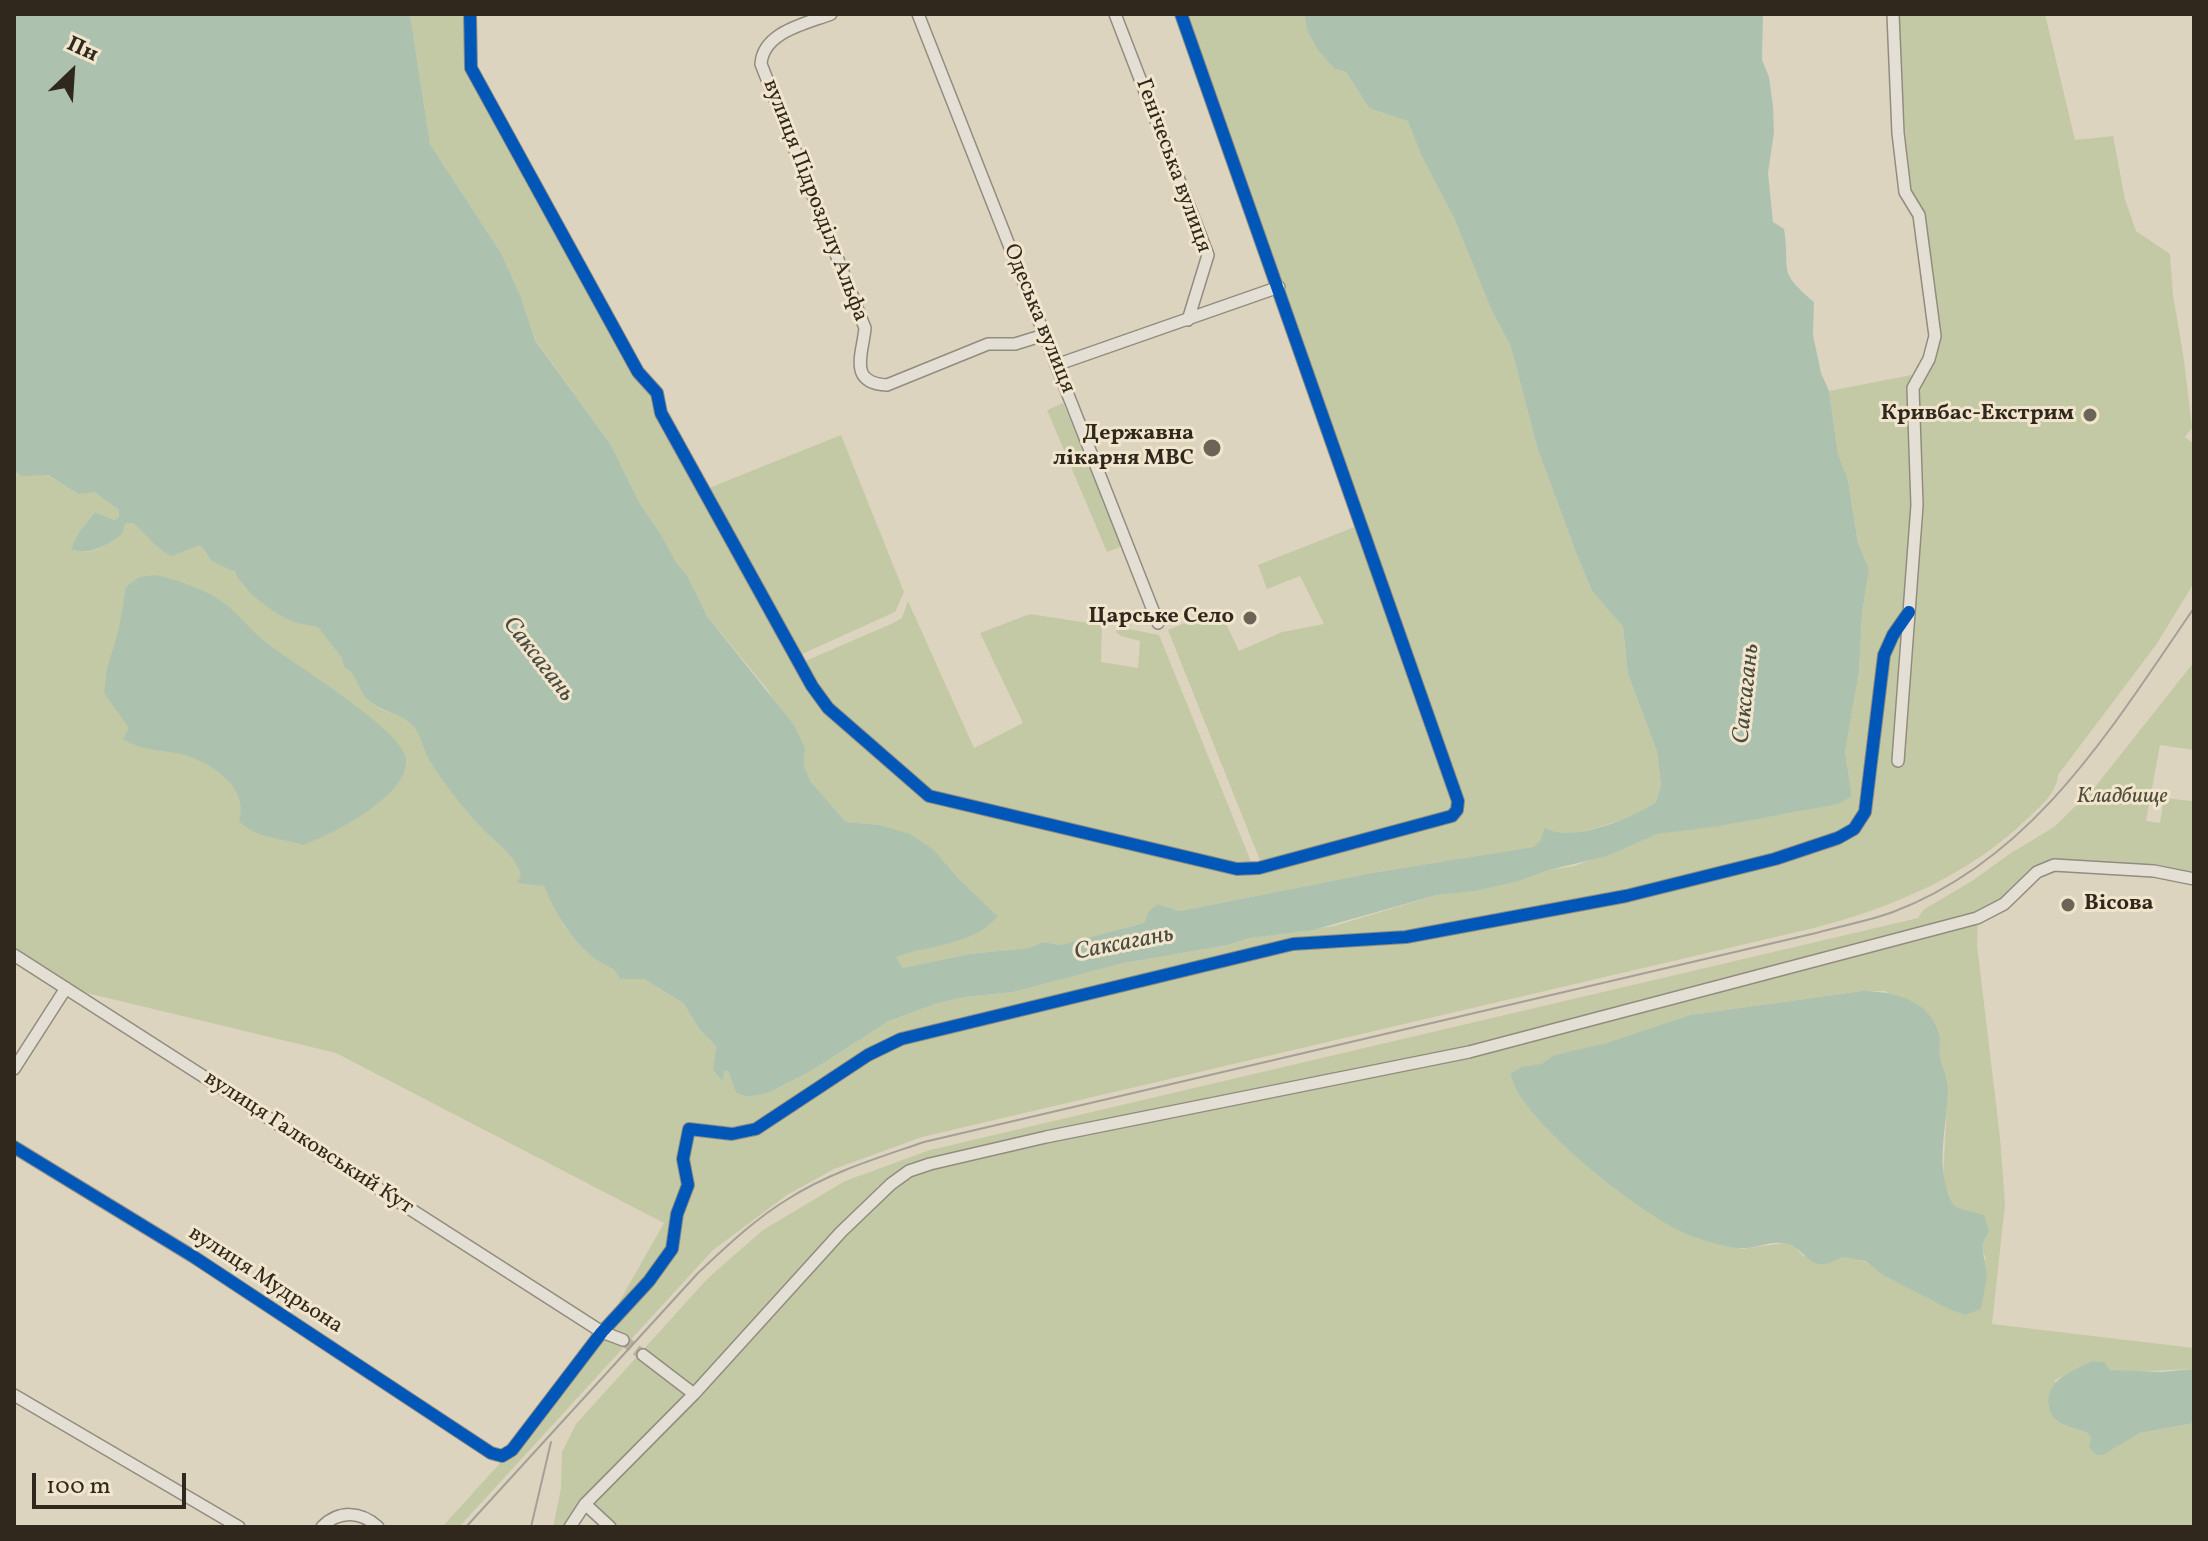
<!DOCTYPE html>
<html>
<head>
<meta charset="utf-8">
<style>
  body { margin:0 }
  #map { position:relative; width:2208px; height:1541px; overflow:hidden; background:#dcd4bf; font-family:Vollkorn,serif }
  canvas { display:block }
  .frame { position:absolute; inset:0; border:16px solid #30281d; pointer-events:none }
  .north { position:absolute; left:32px; top:32px; width:80px; height:80px; -webkit-text-stroke:6px #f1e6cd; paint-order:stroke; rotate:25deg; font-size:22px; font-weight:700; line-height:32px; text-align:center; color:#30281d }
  .north::after { content:''; display:block; margin:auto; width:28px; height:36px; background:#30281d; clip-path:polygon(50% 0,100% 100%,50% 72%,0 100%) }
  .scale { position:absolute; left:32px; top:1473px; width:154px; height:36px; box-sizing:border-box; border:4px solid #30281d; border-top:0; padding-left:10px; font-size:24px; line-height:28px; white-space:nowrap; color:#30281d; -webkit-text-stroke:6px #f1e6cd; paint-order:stroke }
</style>
</head>
<body>
<div id="map">
<canvas width="2208" height="1541"></canvas>
<div class="frame"></div>
<div class="north">Пн</div>
<div class="scale">100 m</div>
</div>
<script>
const g = document.querySelector('canvas').getContext('2d');
g.lineJoin = 'round';
function fillPath(path, color) {
  g.fillStyle = color;
  g.fill(path, 'evenodd');
}
function stroke(path, color, width, dash) {
  g.strokeStyle = color;
  g.lineWidth = width;
  g.lineCap = dash ? 'butt' : 'round';
  g.setLineDash(dash || []);
  g.stroke(path);
}
function label(font, color, halo, rows, align = 'center') {
  g.font = font + ' Vollkorn,serif';
  g.lineWidth = 6;
  g.setLineDash([]);
  g.textBaseline = 'middle';
  g.strokeStyle = halo;
  g.fillStyle = color;
  for (const [text, x, y, turn = 0] of rows) {
    g.save();
    g.translate(x, y);
    g.rotate((+turn || 0) * Math.PI / 180);
    g.textAlign = isNaN(turn) ? turn : align;
    if (halo) g.strokeText(text, 0, 0);
    g.fillText(text, 0, 0);
    g.restore();
  }
}
fillPath(new Path2D(`
  M410,14h55l2,54 187,327 155,293 118,111 309,73 225,-60 -178,-527 -97,-271h118l3,16 28,39 11,3 23,36 39,12 14,37 32,61 37,91 20,38 26,100 39,106 16,38 31,36 5,47 29,78 4,33 -5,17c-22,15 -50,24 -76,30 -21,6 -27,-3 -46,15l-162,26 -192,38 -23,-7 -9,8 -4,11 -84,22 -17,-3 -14,6 -60,6 -67,14 -7,-11c39,-15 67,-11 102,-39l-37,-38 -26,-30 -54,-25 -34,-3 -35,-40 -7,-16 1,-18 -38,-59 -60,-73 -20,-41 -10,-11 -15,-28 -22,-32 -29,-59 -76,-106 -14,-42 -20,-44 -71,-109z
  M1898,14h147l30,126 38,-4 12,63 11,32 34,23 3,41 11,65 8,68 -7,9 9,7v139l-38,62 -98,130c-1,18 -18,32 -31,44 -60,57 -133,88 -213,109l-892,209 -88,32 -47,26 -74,55 -254,277h-17l70,-77 90,-118 62,-109 -328,-170 -270,-65 -52,-33v-485l7,5h26l31,19 17,-3 24,19v7l-5,3 -19,-8 -16,20 -7,17c22,10 42,-8 53,-25l8,-1 18,14 2,5 48,3c9,20 20,15 33,27 5,4 6,12 11,16 21,17 45,34 73,38l23,31 3,10c14,7 13,23 25,34 14,13 31,11 42,22 15,17 20,41 33,59 14,18 29,36 44,52 7,7 17,13 23,20 15,18 7,26 33,32l20,40 16,19 38,29 26,5 39,24 17,27 16,16 -3,26 9,9 2,-12 4,2 8,22 11,4 21,-4 43,-22 78,-50 49,-18 27,-6 48,-5 111,-29 104,-18 22,-7 84,-12 103,-31 39,-4 43,-10 30,-11 25,-4 83,-32 139,-22 56,-16 -7,-44 14,-80 3,-58 7,-45 -11,-26 -10,-63 -10,-26 -9,-63 98,-19 8,-13 5,-23 -15,-121 -16,-25z
  M1063,403l60,143 -16,6 -60,-142z
  M841,435l63,157 -9,20 -95,43 -91,-167z
  M1357,526l98,276 -5,11 -189,50 -93,-233 51,-21 20,42 43,-19 42,-8 -24,-48 -33,13 -9,-24z
  M908,601l66,147 49,-25 -43,-90 50,-19 72,11 -1,37 37,6 2,-27 -19,-5 -5,-4 2,-5 41,8 93,229h-12l-308,-71 -102,-88 -27,-43 88,-38 11,-6z
  M2194,662v88l-34,-5 -14,76 14,2 4,-25 28,3 2,-17v95l-140,-14 -76,53 -1,27 23,192 5,67 -13,120 202,24v21l-68,3 -16,-2 -18,-9 -37,19 2,41 32,13 14,21 37,-22 54,-10v104h-1583l-25,-23 -16,23h-17l8,-39 1,-36 14,-28 132,-146 55,-48 82,-49 85,-31 988,-232 5,-8 49,-29 39,-28 43,-26 41,-40zM1862,991h23l53,40 2,26 8,25 -5,98 12,28 12,2 19,49 -83,24c-13,-5 -23,-13 -34,-20 -16,-8 -48,-7 -66,-7l-8,-9 -11,-4 -42,6 -98,-41 -50,-36 -56,-108h3l13,-9 53,-11 83,-29z`), '#c4c9a5');
fillPath(new Path2D(`
  M14,14h396l20,130 71,109 20,44 14,43 76,105 29,59 22,32 15,28 10,11 20,41 87,109 11,23 -1,18 7,16 35,40 34,3 30,9 24,16 26,30 38,37c-7,6 -13,12 -21,16 -25,13 -55,14 -81,24l6,11 67,-14 60,-6 14,-6 17,3 84,-22 4,-11 9,-8 23,7 192,-38 161,-26 7,-6 5,-13c26,16 87,-10 111,-26l5,-17 -4,-33 -29,-78 -5,-47 -31,-36 -16,-38 -39,-106 -26,-100 -20,-38 -37,-91 -32,-61 -14,-36 -39,-13 -23,-36 -11,-3 -17,-19 -11,-20 -3,-16h459l-1,46 7,17 4,29 1,26 -6,41 5,49 11,7c7,45 -8,40 30,73l-1,33 8,38 8,18 9,63 10,26 10,63 11,26 -7,45 -3,58 -14,80 7,44 -14,8 -119,22 -62,8 -50,22 -58,14 -30,11 -43,10 -39,4 -124,35 -63,8 -22,7 -104,18 -111,29 -48,5 -27,6 -49,18 -78,50 -43,22 -21,4 -11,-4 -8,-22 -4,-1 -1,12 -10,-11 3,-25 -16,-16 -17,-27 -39,-24h-24c-5,-12 -14,-12 -24,-20 -24,-17 -41,-46 -52,-73l-27,-3 4,-8c-6,-18 -17,-26 -30,-38 -21,-20 -46,-51 -61,-76 -7,-11 -8,-24 -16,-34 -12,-15 -30,-13 -46,-27 -11,-10 -10,-26 -24,-33l-3,-10 -23,-30c-9,-2 -18,-3 -26,-6 -16,-6 -52,-32 -57,-49l-23,-11 -12,-16 -29,11c-16,-8 -24,-22 -38,-33l-8,1 -3,10c-14,11 -34,23 -51,15l8,-17 16,-20 19,8 5,-3v-7l-24,-18 -17,2 -30,-19 -27,1 -7,-6z
  M156,575c24,6 51,14 72,31 12,10 22,23 35,34 25,21 141,90 143,119 3,37 -73,75 -103,86 -23,-8 -47,-6 -64,-24 11,-33 -27,-58 -55,-66 -21,-6 -41,-3 -61,-16l6,-11 -25,-35 3,-24 12,-41 7,-41 13,-10z
  M1862,991c29,0 66,8 76,40 3,8 1,17 2,25 2,10 7,20 8,30 0,41 -16,84 7,121l29,8 5,15 -7,15 5,32 -6,32 -16,6 -14,-5 -70,-36 -15,-13 -24,-4c-35,21 -33,-10 -59,-14 -14,-2 -28,6 -42,5 -15,0 -33,-7 -47,-11 -42,-13 -180,-120 -183,-164l11,-6 19,-3 13,-9 53,-12 83,-28z
  M2092,1361l12,1 6,8 51,2 33,-3v54l-54,10 -37,22h-7l-7,-8 2,-9 -2,-4c-10,-5 -21,-7 -30,-12 -5,-3 -9,-9 -10,-15 -5,-27 22,-35 43,-46z`), '#acc2af');
stroke(new Path2D(`
  M623,1340l20,15`), '#bab29f', 11, [11, 5.5]);
const street = new Path2D(`
  M470,14l1,54 167,304 19,21 4,20 151,273 16,22 101,88 308,73 22,-1 193,-52 5,-6 1,-9 -277,-787
  M831,14c-26,10 -68,18 -70,50l104,264c-2,25 -18,55 22,57l101,-41h27l29,-9
  M918,14l240,609
  M1115,14l93,241 -20,65
  M1893,14l5,119 7,59 14,23 16,121 -6,23 -16,29 4,117 -19,256
  M1056,365l223,-78
  M14,955l588,377 21,8
  M14,1069l52,-81
  M14,1147l180,110 297,196 11,3 10,-6 90,-118 47,-51 23,-32 5,-35 11,-29 -5,-26 6,-30 43,5 24,-5 112,-74 33,-16 392,-95 113,-7 220,-41 149,-37 63,-21 16,-9 11,-17 19,-157 9,-20 16,-23
  M643,1355l51,39
  M14,1395l225,132
  M585,1504l25,23
  M322,1527c17,-17 39,-16 56,0
  M570,1527l15,-23 109,-110 147,-162 50,-48 18,-13 21,-7 116,-27 423,-85 508,-134 27,-14 33,-32 17,-7 100,6 40,8`);
stroke(street, '#928c7f', 14);
stroke(street, '#e4dfd5', 11);
stroke(new Path2D(`
  M466,1527l232,-254c29,-27 57,-54 90,-74 42,-27 90,-41 136,-57l892,-209c25,-7 52,-12 77,-21 142,-54 219,-185 301,-304
  M531,1527l20,-85`), '#a5a097', 2);
stroke(new Path2D(`
  M470,14l1,54 167,304 19,21 4,20 151,273 16,22 101,88 308,73 22,-1 193,-52 5,-6 1,-9 -277,-787
  M14,1147l180,110 297,196 11,3 10,-6 90,-118 47,-51 23,-32 5,-35 11,-29 -5,-26 6,-30 43,5 24,-5 112,-74 33,-16 392,-95 113,-7 220,-41 149,-37 63,-21 16,-9 11,-17 19,-157 9,-20 16,-23`), '#0057b8', 12);
for (const [x, y, r, color] of [
  [2090,415,8,"#6c6456"],
  [1212,448,10,"#6c6456"],
  [1250,618,8,"#6c6456"],
  [2068,905,8,"#6c6456"]
]) {
  const dot = new Path2D();
  dot.arc(x, y, r, 0, 2 * Math.PI);
  g.fillStyle = color;
  g.fill(dot);
  stroke(dot, '#f1e6cd', 3);
}
label('22px', '#30281d', '#f1e6cd', [
  ["Генічеська вулиця",1172,166,70],
  ["вулиця Підрозділу Альфа",814,201,69],
  ["Одеська вулиця",1038,319,68],
  ["вулиця Галковський Кут",308,1144,33],
  ["вулиця Мудрьона",265,1281,33]
]);
label('bold 22px', '#30281d', '#f1e6cd', [
  ["Кривбас-Екстрим",2074,415],
  ["Державна",1194,435],
  ["лікарня МВС",1194,460],
  ["Царське Село",1234,618],
  ["Вісова",2084,905,"left"]
], 'right');
label('italic 22px', '#504e3a', '#f1e6cd', [
  ["Кладбище",2122,798]
]);
label('italic 24px', '#4a4c40', '#f1e6cd', [
  ["Саксагань",537,660,52],
  ["Саксагань",1748,694,-84],
  ["Саксагань",1124,945,-11]
]);
</script>
</body>
</html>
